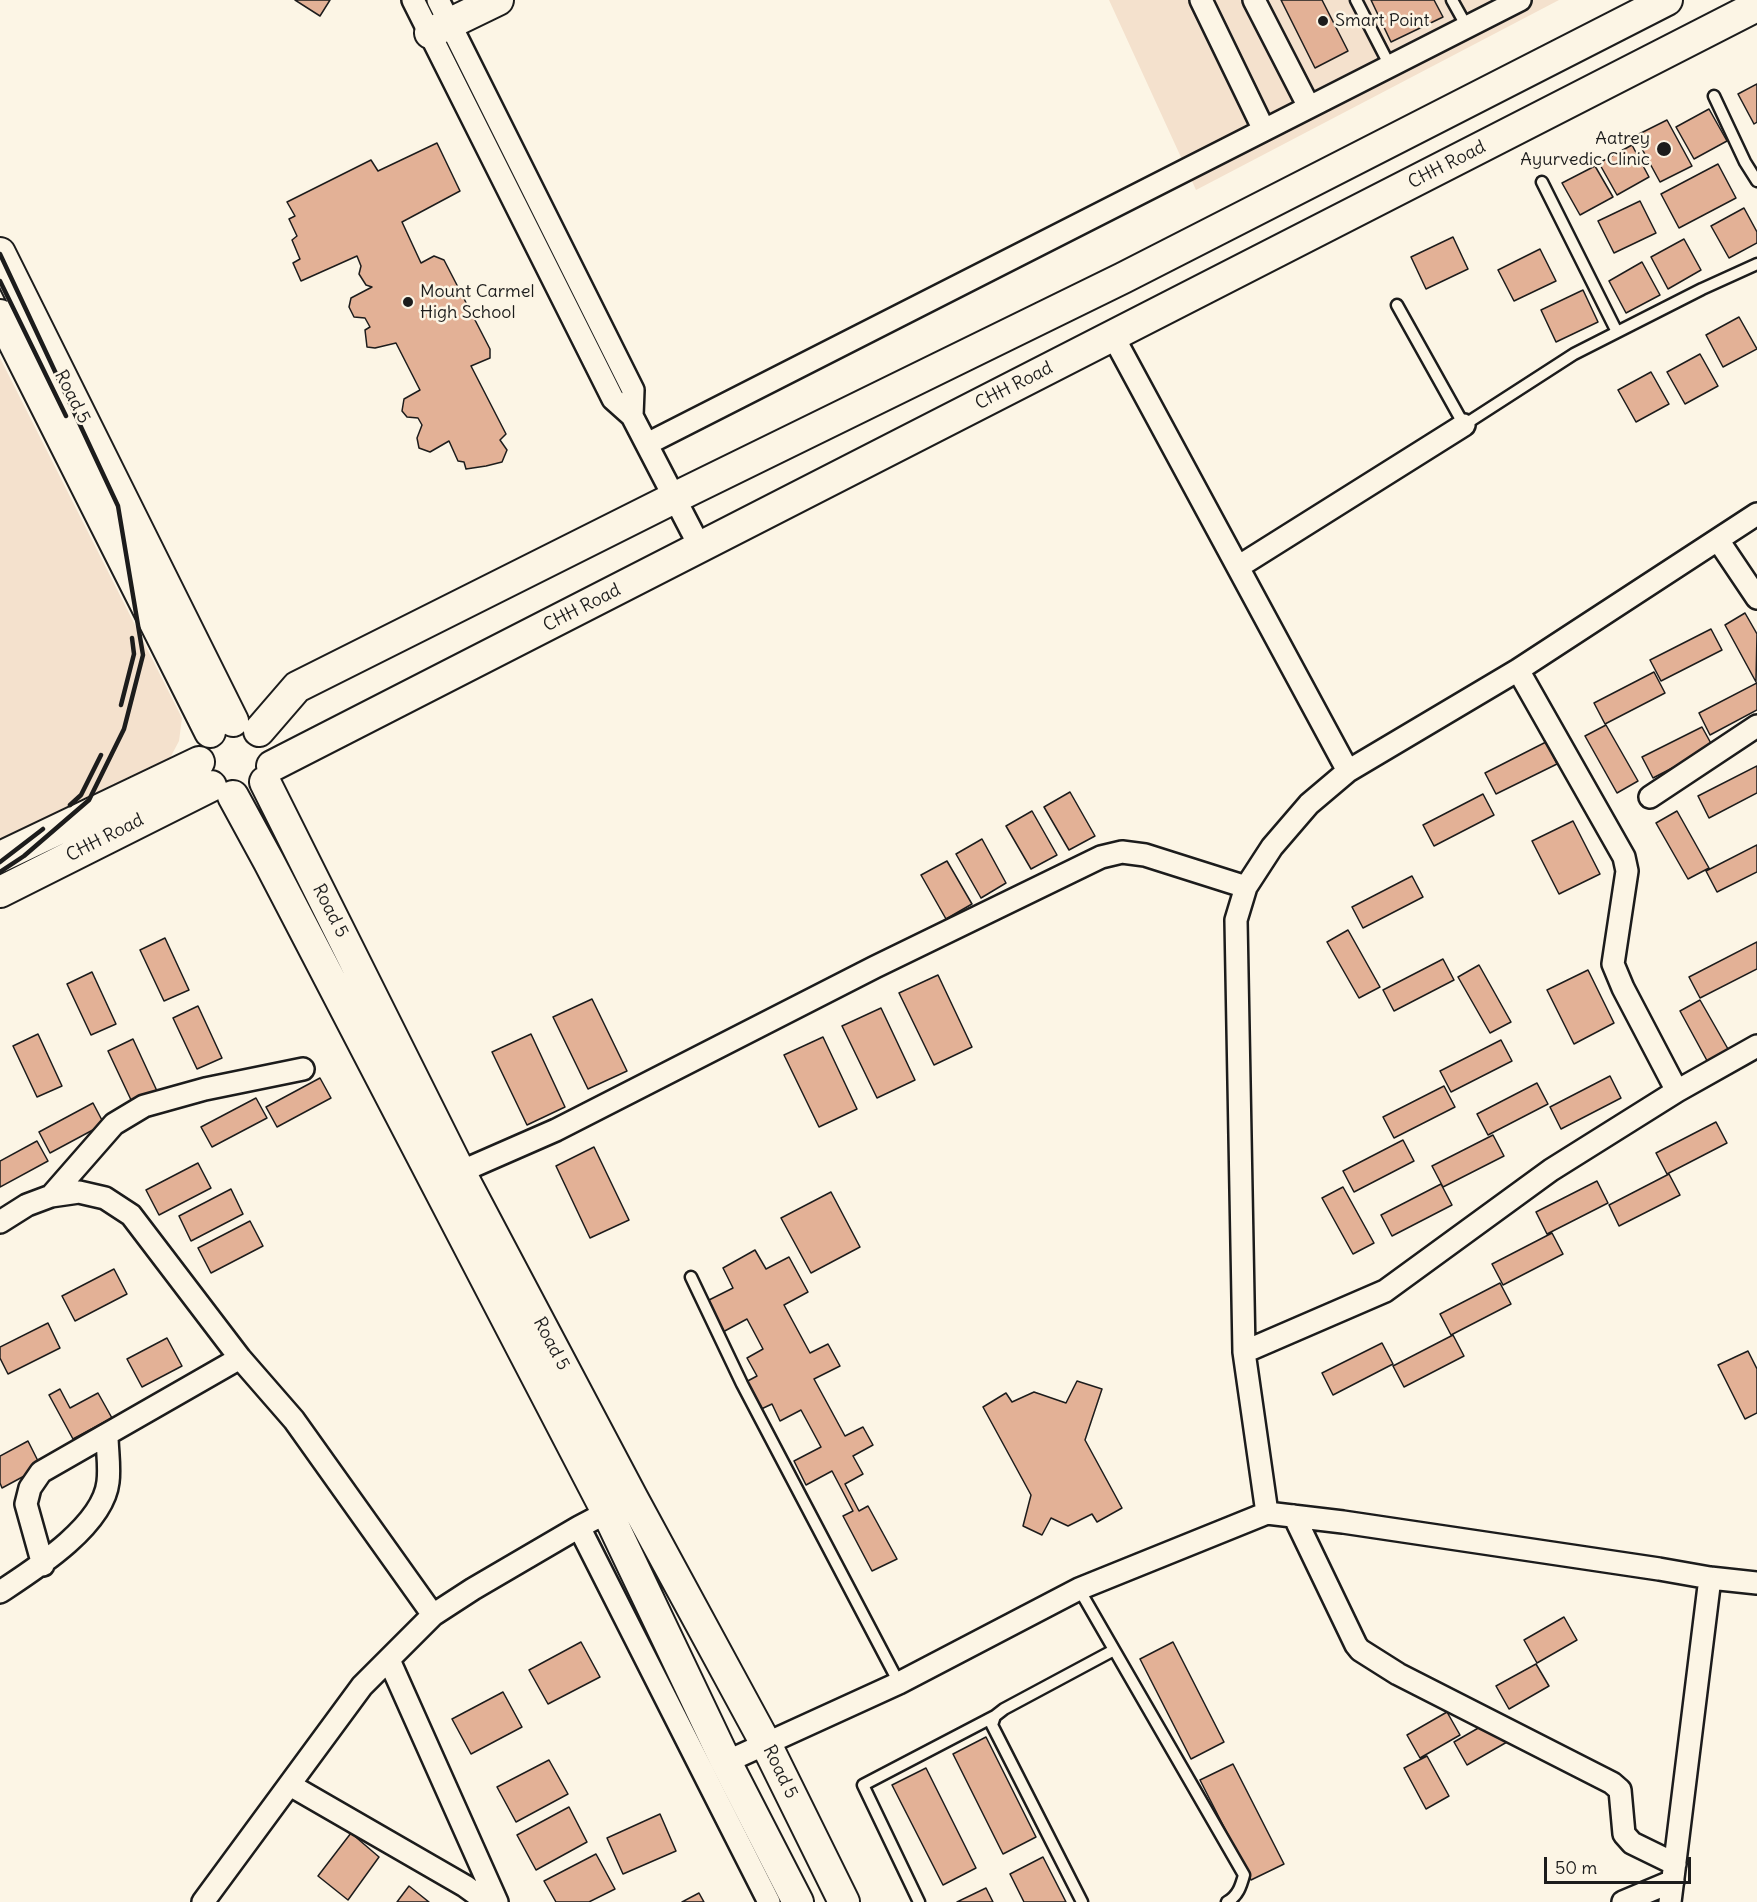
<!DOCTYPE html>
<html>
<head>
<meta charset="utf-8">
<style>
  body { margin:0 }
  #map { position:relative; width:1757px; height:1902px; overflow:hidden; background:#fcf5e5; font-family:Delius,sans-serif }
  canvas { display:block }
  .scale { position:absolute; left:1544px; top:1857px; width:147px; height:27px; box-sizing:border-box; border:3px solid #1c1c1c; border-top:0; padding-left:8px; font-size:18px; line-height:21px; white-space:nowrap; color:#1c1c1c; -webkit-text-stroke:4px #fcf5e5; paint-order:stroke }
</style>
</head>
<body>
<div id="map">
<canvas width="1757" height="1902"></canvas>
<div class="scale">50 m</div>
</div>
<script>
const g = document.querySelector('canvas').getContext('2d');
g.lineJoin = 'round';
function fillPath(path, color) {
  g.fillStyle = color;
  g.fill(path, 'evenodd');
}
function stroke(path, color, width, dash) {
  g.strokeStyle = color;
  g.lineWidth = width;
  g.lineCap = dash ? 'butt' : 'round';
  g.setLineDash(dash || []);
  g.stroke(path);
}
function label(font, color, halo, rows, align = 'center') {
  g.font = font + ' Delius,sans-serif';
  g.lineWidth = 5;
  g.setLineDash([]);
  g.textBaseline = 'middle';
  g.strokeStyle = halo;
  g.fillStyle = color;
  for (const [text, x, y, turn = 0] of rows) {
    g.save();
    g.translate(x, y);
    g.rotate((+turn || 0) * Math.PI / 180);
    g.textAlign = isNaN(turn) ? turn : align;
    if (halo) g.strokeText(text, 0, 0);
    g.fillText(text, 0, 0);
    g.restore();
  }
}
fillPath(new Path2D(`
  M1109,0h450l-363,190z
  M0,358l182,360 -3,23 -10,19 -169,94z`), '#f4e1cd');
const building = new Path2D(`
  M295,0h35l-10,16z
  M1281,0h41l26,51 -33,17z
  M1371,0h63l9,17 -52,25z
  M1757,84v38l-3,2 -16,-30z
  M1709,109l18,32 -33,18 -18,-32z
  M1667,120l25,46 -32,16 -25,-46z
  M437,143l23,48 -58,31 19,41 13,-7 10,4 46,89v9l-19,8 35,68 -6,6 7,10 -5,12 -16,4 -20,3 -2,-7 -6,-1 -9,-20 -19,11 -11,-4 -2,-10 5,-13 -4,-7 -11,-1 -5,-6 2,-12 16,-9 -24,-47 -21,5 -8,-1 -2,-17 5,-3 -5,-9 -11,-1 -5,-10 2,-9 21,-11 -6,-2 -7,-11 2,-8 -4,-10 -56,25 -8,-18 7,-4 -8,-19 5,-4 -8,-17 6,-3 -8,-14 84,-42 7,11z
  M1632,145l17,32 -32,18 -18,-32z
  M1718,164l18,34 -57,30 -18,-34z
  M1595,166l18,31 -33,18 -18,-32z
  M1640,201l16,32 -42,20 -16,-32z
  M1744,208l13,24v11l-28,15 -18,-32z
  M1453,237l15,32 -42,20 -15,-32z
  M1684,239l17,31 -33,19 -17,-32z
  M1540,249l16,32 -42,20 -16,-31z
  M1642,262l18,33 -34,18 -17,-32z
  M1583,290l15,32 -42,20 -15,-32z
  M1739,317l18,32 -34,18 -17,-32z
  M1700,354l18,32 -33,18 -18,-32z
  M1651,372l18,32 -33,18 -18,-32z
  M1745,613l12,21 -1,48 -31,-57z
  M1711,629l11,21 -61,31 -11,-21z
  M1654,672l11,21 -60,31 -11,-21z
  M1757,683v27l-47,25 -11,-22z
  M1606,725l32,56 -21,12 -32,-57z
  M1702,727l11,20 -60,31 -11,-21z
  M1546,742l11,22 -61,30 -11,-21z
  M1757,766v27l-48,25 -11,-22z
  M1070,792l25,44 -26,14 -25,-43z
  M1483,794l11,21 -60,31 -11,-21z
  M1032,811l25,44 -26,14 -25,-43z
  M1677,811l32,57 -21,11 -32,-56z
  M1573,821l27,53 -41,20 -27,-53z
  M982,839l24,44 -25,15 -25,-44z
  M1757,845v27l-40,20 -11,-21z
  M947,861l25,43 -26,15 -25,-44z
  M1412,876l11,21 -60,31 -11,-21z
  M1348,930l32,57 -21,11 -32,-56z
  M165,938l24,52 -25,11 -24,-51z
  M1757,942v27l-57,29 -11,-21z
  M1443,959l11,21 -60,31 -11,-21z
  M1479,965l32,57 -21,11 -32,-56z
  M1588,970l26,53 -40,21 -27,-54z
  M92,972l24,52 -25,11 -24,-51z
  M938,975l34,72 -38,18 -35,-72z
  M592,999l35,72 -39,18 -35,-72z
  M1700,1000l32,56 -21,12 -31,-57z
  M198,1006l24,52 -25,11 -24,-51z
  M881,1008l34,72 -38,18 -35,-72z
  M38,1034l24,52 -25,11 -24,-51z
  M531,1034l34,73 -38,18 -35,-73z
  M823,1037l34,72 -38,18 -35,-72z
  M133,1039l24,52 -25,11 -24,-51z
  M1501,1040l11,21 -61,31 -11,-21z
  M1610,1076l11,22 -60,31 -11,-22z
  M320,1078l11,20 -54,29 -11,-20z
  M1537,1083l11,21 -60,31 -11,-21z
  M1444,1086l11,21 -61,31 -11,-21z
  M256,1098l11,20 -55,29 -11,-20z
  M93,1103l11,21 -54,29 -11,-21z
  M1716,1122l11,21 -60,31 -11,-21z
  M1493,1135l11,21 -61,31 -11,-21z
  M1403,1140l11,21 -60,31 -11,-21z
  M37,1141l11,20 -48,26v-26z
  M594,1147l35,73 -39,18 -34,-72z
  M198,1163l13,25 -52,27 -13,-25z
  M1669,1174l11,21 -61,31 -10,-21z
  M1597,1181l11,22 -61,31 -11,-22z
  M1441,1184l11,21 -60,31 -11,-21z
  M1343,1187l31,56 -21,11 -31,-56z
  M231,1189l12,25 -52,27 -12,-25z
  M831,1192l29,55 -49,26 -30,-55z
  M250,1221l13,25 -52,27 -13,-25z
  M1552,1233l11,21 -60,31 -11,-21z
  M755,1250l11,19 23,-12 19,35 -24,13 26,48 18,-9 12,22 -26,13 31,57 18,-9 10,18 -20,11 10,18 -18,10 14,27 9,-5 29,53 -25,12 -29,-55 10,-5 -21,-40 -26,14 -12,-24 27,-14 -20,-37 -21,11 -8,-17 -15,7 -15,-27 15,-8 -10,-18 16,-9 -16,-30 -26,14 -16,-31 28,-14 -10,-20z
  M114,1269l13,25 -52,27 -13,-25z
  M1500,1283l11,21 -60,31 -11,-21z
  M48,1323l12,25 -52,26 -8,-16v-11z
  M1453,1335l11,21 -60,31 -11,-21z
  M167,1338l15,28 -40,21 -15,-28z
  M1382,1343l11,21 -60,31 -11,-22z
  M1748,1351l9,18v44l-12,6 -27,-54z
  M1077,1381l25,8 -17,51 37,68 -25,14 -5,-8 -24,12 -17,-8 -9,17 -19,-9 8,-31 -48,-88 23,-14 6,9 22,-10 32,11z
  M60,1389l10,19 28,-15 14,25 -39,21 -24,-44z
  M28,1441l13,26 -39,21 -2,-5v-27z
  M1564,1617l13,23 -40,23 -13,-23z
  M581,1642l19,35 -52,27 -19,-34z
  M1173,1642l51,100 -33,17 -51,-100z
  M1536,1664l13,22 -40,23 -13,-23z
  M503,1692l19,35 -51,27 -19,-35z
  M1447,1712l13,23 -40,23 -13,-23z
  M1494,1719l13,23 -40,23 -13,-23z
  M986,1737l50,100 -33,17 -50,-100z
  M1427,1756l22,40 -23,13 -22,-41z
  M549,1760l19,34 -52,28 -19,-35z
  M1233,1764l51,100 -33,16 -51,-100z
  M926,1768l50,100 -33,17 -51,-100z
  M569,1807l18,35 -51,28 -19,-35z
  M660,1814l16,37 -53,23 -16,-36z
  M351,1833l28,24 -31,43 -30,-24z
  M596,1854l19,35 -26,13h-33l-12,-21z
  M1043,1857l23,45h-42l-14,-28z
  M409,1886l20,16h-32z
  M986,1888l7,14h-36z
  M699,1893l5,9h-22z`);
fillPath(building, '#e3b196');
stroke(building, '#1c1c1c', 1.5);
const lane = new Path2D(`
  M1356,0l34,66
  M1452,0l15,27
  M1714,96l31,66 12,19
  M1542,182l75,150
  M1397,305l67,120 110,-71 128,-65 55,-25
  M691,1277l51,107 157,299
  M1079,1589l165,286c-3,11 -6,21 -17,27
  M919,1902l-56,-117 132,-69
  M1082,1902l-90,-177 3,-9 9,-7 110,-59`);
const street = new Path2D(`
  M413,0l200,399 19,17 68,131
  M438,0l195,390 -1,26
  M1201,0l63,130
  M1254,0l55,107
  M1113,336l235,435
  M647,444l873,-444
  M1718,540l39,58
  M1238,567l226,-142
  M1518,670l106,187 3,14 -14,93 10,24 54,103
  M1650,797l107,-71
  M460,1172l96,-42 319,-163 226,-110 21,-5 23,3 101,32
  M51,1196l63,-72 30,-18 61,-17 98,-20
  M0,1222l27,-17 24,-9 28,-4 26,6 26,17 109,143 54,62 139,195
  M1244,1352l141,-61 166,-121 126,-79 80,-45
  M1267,1513l-23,-161 -8,-432 10,-33 26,-40 37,-43 39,-33 170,-101 239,-156
  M1294,1516l62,129 4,5 38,24 214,109 8,7 4,44 8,9 43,21
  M579,1527l190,375
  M43,1565l-17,-61 4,-16 11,-16 199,-114
  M0,1592c35,-23 103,-66 108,-110 2,-15 -1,-32 -1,-47
  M389,1660l108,242
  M726,1762l173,-79 180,-94 188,-76 76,9 316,47 51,9 47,5
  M290,1785l175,101 22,16
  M203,1902l159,-216 71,-71 40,-26 106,-62 40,-21
  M1623,1902l50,-21
  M1670,1902l40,-324`);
const secondary = new Path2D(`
  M430,33l68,-33
  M0,253l233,468
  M0,315l210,417
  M259,731l38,-44 377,-189 449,-220 544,-278
  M272,766l1485,-760
  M265,782l195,390 173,327 133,245 78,158
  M233,796l36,66 338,650 119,250 72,140
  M0,857l199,-95
  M0,892l211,-106`);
stroke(lane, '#1c1c1c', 15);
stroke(street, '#1c1c1c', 26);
stroke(secondary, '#1c1c1c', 34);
stroke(lane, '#fcf5e5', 10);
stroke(street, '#fcf5e5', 21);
stroke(secondary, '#fcf5e5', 30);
stroke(new Path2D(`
  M0,254l118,252 25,149 -19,74 -35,71 -65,56 -24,16
  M0,281l66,135
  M121,705l13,-51 -2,-16
  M70,805l11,-10 20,-40
  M0,862l43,-33`), '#1c1c1c', 4.5);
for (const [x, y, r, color] of [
  [1323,21,6,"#1c1c1c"],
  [1664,149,8,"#1c1c1c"],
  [408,302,6,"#1c1c1c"]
]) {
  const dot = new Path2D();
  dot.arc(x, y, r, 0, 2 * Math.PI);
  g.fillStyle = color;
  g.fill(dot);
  stroke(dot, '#fcf5e5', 2);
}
label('18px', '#1c1c1c', '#fcf5e5', [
  ["Smart Point",1335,21],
  ["Aatrey",1650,139,"right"],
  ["Ayurvedic Clinic",1650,160,"right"],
  ["Mount Carmel",420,292],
  ["High School",420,313]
], 'left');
label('18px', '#1c1c1c', '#fcf5e5', [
  ["CHH Road",1447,165,-27],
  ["CHH Road",1014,386,-27],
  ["Road 5",72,397,63],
  ["CHH Road",582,608,-27],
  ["CHH Road",105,838,-27],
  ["Road 5",330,911,63],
  ["Road 5",551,1344,62],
  ["Road 5",780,1772,64]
]);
</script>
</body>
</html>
